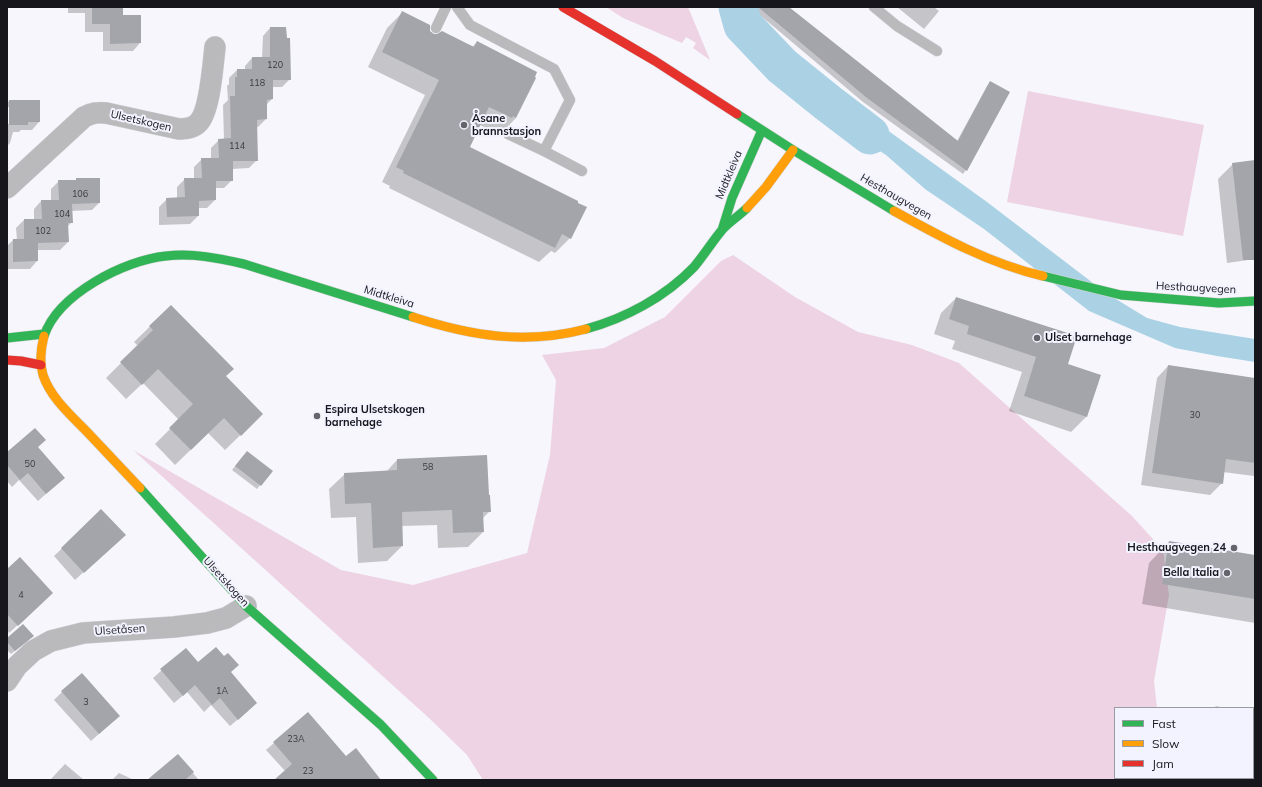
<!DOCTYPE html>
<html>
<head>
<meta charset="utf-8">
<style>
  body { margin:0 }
  #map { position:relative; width:1262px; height:787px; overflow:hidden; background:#f6f6fc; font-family:Mulish,sans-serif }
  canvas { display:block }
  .frame { position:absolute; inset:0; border:8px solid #16161c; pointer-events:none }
  .legend { position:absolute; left:1114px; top:707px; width:140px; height:72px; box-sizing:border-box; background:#f3f3ff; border:1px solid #9b9ba4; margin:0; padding:5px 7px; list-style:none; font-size:12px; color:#16161c }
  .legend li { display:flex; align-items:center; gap:8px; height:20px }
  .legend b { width:20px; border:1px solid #9b9ba4 }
</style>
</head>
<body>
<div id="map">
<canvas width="1262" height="787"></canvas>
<div class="frame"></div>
<ul class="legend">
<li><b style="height:5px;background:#30b455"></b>Fast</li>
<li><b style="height:5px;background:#ff9f0a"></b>Slow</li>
<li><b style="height:5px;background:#e5322d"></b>Jam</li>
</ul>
</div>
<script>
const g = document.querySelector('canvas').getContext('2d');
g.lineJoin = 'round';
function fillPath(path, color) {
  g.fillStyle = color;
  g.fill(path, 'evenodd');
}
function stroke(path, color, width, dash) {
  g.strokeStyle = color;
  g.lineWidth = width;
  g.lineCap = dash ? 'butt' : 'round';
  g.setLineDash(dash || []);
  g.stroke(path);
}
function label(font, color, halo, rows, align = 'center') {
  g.font = font + ' Mulish,sans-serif';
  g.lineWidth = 4;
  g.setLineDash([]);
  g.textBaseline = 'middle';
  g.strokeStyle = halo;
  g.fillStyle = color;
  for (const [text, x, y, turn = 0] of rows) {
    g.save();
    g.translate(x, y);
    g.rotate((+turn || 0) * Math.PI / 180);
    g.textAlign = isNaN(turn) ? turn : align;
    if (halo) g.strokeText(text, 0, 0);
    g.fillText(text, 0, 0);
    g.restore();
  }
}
fillPath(new Path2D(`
  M606,7h82l22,53 -17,-12 3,-5 -10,-6 -4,6 -59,-25z
  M1028,91l176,34 -21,111 -176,-34z
  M733,255l62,42 63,35 54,13 47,18 173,153 31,34 6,45 -15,86 3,27h-42v70h50l1,2h-683l-16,-25 -37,-36 -297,-269 208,120 72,15 114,-32 23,-98 6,-75 -14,-25 62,-7 61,-31 56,-56z`), '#eed3e4');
fillPath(new Path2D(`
  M840,96l147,106 119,91 41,25 33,9 75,12v23l-38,-6 -42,-8 -86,-37 -105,-82 -59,-40 -39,-34 -71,-46z`), '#aad2e4');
fillPath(new Path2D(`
  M68,7h54v9h18v27l-7,8h-30v-19h-18v-19h-17z
  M753,7h34l170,134 30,-55 3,-4 18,10 -42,78 -3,4 -100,-72 -109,-92z
  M897,7h37l5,4 -15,18z
  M402,13l31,22 39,12 5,-5 39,76 -15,15 -3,-2 -2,2 -16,-8 -12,23 102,90 -15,15 -4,-2 -12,11 -150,-74 1,-2 -8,-4 43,-87 -57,-28 19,-39z
  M270,28l20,51 -8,8h-10v12l-6,6v14l-8,8h-2l1,33 -8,8 -17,1v11l-8,8h-9v12l-8,8h-9v8l-8,8 -31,1v-18l8,-8h10v-12l8,-8h9v-12l8,-8h9v-11l8,-8h5l-1,-35 5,-5 -1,-14 2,-2v-6l8,-8h8v-4l7,-8h10l1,-22z
  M9,101h30v21l-7,8h-11l-2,2h-6l-3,11 -3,3v-43zM8,107h2v17h-2z
  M1233,164l22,4v91l-28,4 -9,-84z
  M59,181l40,22 -7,7 -21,1 1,11 -4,4v16l-8,8h-23v11l-7,8h-23v-23l6,-6h4l-1,-12 8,-8h10v-11l7,-8h10v-12z
  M956,298l110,67 21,51 -16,16 -62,-21 13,-39 -70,-23 3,-8 -21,-7 7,-21z
  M171,306l54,71 37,37 -37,36 -17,-17 -33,32 -20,-21 24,-24 -36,-37 -17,16 -20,-21 32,-32 -4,-4z
  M1168,366l87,13v96l-1,1 -31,-4 -1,11 -12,12 -69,-10 16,-107z
  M37,447l19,38 -18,16 -19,-21 -7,7 -5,-6v-27z
  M243,456l17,29 -3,4 -25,-19z
  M397,460l93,51 -8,8 1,13 -15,15 -30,1 -1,-23 -36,1 1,20 -15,15 -29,2 -2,-46 -25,1 -2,-29 16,-15 41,-2z
  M101,511l15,31 -41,38 -21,-24z
  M1169,542l86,14v67l-113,-19 7,-41z
  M7,570l37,31 -35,32 -2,-3z
  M7,640h22l-18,14 -4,-4z
  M186,649l12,14 26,-6 24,54 -18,15 -19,-21 -7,7 -17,-20 -13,11 -21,-25z
  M62,692l57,24 -28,25 -37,-41z
  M1216,706l9,2h-11z
  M308,713l38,44 34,23h-105l10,-9 -19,-21z
  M1253,714l2,1v53l-2,-2z
  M178,756l21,24h-51z
  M65,764l19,16h-34z
  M119,773l15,7h-22z`), '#0003');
stroke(new Path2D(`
  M738,7l5,18 39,41 46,37 42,32`), '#aad2e4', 39);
fillPath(new Path2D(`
  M92,7h31v8h18v28l-31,1v-20h-18z
  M758,7h31l169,134 32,-60 20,11 -43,79 -100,-73z
  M402,11l28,14v6l4,3h3l5,-3 32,16 3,-6 60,31 -2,5 1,1 -20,40 -3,-2 -1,2 -23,-11 -19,40 108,54v2l9,4 -16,32 -9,-5 -7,14 -152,-75 1,-2 -8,-4 43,-87 -57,-28z
  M270,27h16l1,11h3l1,42h-18v19l-6,1v19l-10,1 1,41h-25v20h-17v19l-17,1v15l-32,1 -1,-19 19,-1 -1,-19h18l-1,-20h18l-1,-19 13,-1 -1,-42h5v-19h2v-8h15v-12h18z
  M9,100h31v22h-12v3h-19z
  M1255,160v100h-12l-11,-97z
  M76,178h24v25l-28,1 1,19h-5l1,19 -31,1v18l-25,1v-23h11v-20h18l-1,-19h18l-1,-20h18z
  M956,297l121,39 -9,28 33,11 -14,42 -63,-21 12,-39 -69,-23 2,-8 -20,-7z
  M171,305l63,64 -8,7 37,38 -22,22 -17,-18 -33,32 -22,-22 24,-24 -35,-35 -16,16 -22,-23 33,-32 -4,-4z
  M1168,365l87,13v85l-29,-4 -3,25 -71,-11z
  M35,428l11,12 -8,7 27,31 -19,16 -18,-21 -8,7 -13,-15v-13z
  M247,451l26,20 -12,15 -26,-20z
  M487,455l2,40h1l1,17h-8l1,20 -31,1 -1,-23 -50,2 1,34 -30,2 -2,-45 -26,1 -1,-31 53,-3v-11z
  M101,509l25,26 -42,38 -23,-25z
  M1169,541l86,14v44l-93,-15z
  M20,557l33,36 -35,33 -11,-12v-45z
  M23,624l11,12 -19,15 -8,-9v-4z
  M216,647l8,9 4,-3 11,12 -8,7 26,31 -19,17 -18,-22 -8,7 -17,-20 -12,11 -23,-27 26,-21 12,14z
  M82,673l38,43 -21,18 -38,-43z
  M308,712l38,44 10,-8 25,32h-107l18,-16 -19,-22z
  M178,754l16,18 -9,8h-38z`), '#a3a5ab');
const lane = new Path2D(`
  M457,7l13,18 84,44 16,31 -26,51 -36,-17
  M874,7l23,19 40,25
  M436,28l10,-21
  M544,151l38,20`);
const street = new Path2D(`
  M7,188l77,-71c8,-4 13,-5 22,-4l73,16c8,0 15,-1 20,-7 11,-12 14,-58 16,-75
  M7,681l10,-15 16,-15 18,-10 32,-8 91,-6 33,-4 19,-5 20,-12
  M1253,769h2`);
const fast = new Path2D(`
  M737,114l56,36 101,61
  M722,230l10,-32 30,-68
  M1043,276l78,19 98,8 36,-2
  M586,329c40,-11 79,-32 108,-62 10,-12 18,-25 28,-37 7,-8 17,-14 25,-22
  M44,336c14,-42 81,-76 122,-80 27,-3 52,2 78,8l169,53
  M7,338l37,-4
  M140,488l106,118 135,119 52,55`);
const slow = new Path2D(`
  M747,208l19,-21 27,-37
  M894,211c47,26 96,53 149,65
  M413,317c58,19 113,28 173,12
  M44,336c-3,12 -5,26 -1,39 8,24 30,42 47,60 16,17 33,35 50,53`);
const jam = new Path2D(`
  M563,7l92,54 82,53
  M7,360l14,1 20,4`);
stroke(lane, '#d3d3d7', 11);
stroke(street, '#d3d3d7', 22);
stroke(fast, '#d3d3d7', 10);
stroke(slow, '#d3d3d7', 10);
stroke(jam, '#d3d3d7', 10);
stroke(lane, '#bab9bc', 10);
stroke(street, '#bab9bc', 21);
stroke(fast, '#30b455', 9);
stroke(slow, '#ff9f0a', 9);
stroke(jam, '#e5322d', 9);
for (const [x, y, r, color] of [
  [464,125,4,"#64646a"],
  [1037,338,4,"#64646a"],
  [317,416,4,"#64646a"],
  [1234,548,4,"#64646a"],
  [1227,573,4,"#64646a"]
]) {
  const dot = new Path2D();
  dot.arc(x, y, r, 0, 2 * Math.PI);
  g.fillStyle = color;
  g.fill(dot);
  stroke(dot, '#f3f3ff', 1.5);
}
label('9px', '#393a40', null, [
  ["120",275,65],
  ["118",257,83],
  ["114",237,146],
  ["106",80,194],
  ["104",62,214],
  ["102",43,231],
  ["30",1195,415],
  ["50",30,464],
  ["58",428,467],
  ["4",21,595],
  ["1A",222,691],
  ["3",86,702],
  ["23A",296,739],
  ["23",308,771]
]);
label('bold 11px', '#16161c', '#f3f3ff', [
  ["Åsane",472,119],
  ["brannstasjon",472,132],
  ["Ulset barnehage",1045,338],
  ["Espira Ulsetskogen",325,410],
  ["barnehage",325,423],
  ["Hesthaugvegen 24",1226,548,"right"],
  ["Bella Italia",1219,573,"right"]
], 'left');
label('11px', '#16161c', '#f3f3ff', [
  ["Ulsetskogen",141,121,13],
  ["Midtkleiva",729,175,-67],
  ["Hesthaugvegen",896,197,30],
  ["Hesthaugvegen",1196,288,3],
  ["Midtkleiva",389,297,17],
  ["Ulsetskogen",226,582,48],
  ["Ulsetåsen",120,630,-4]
]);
</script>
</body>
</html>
